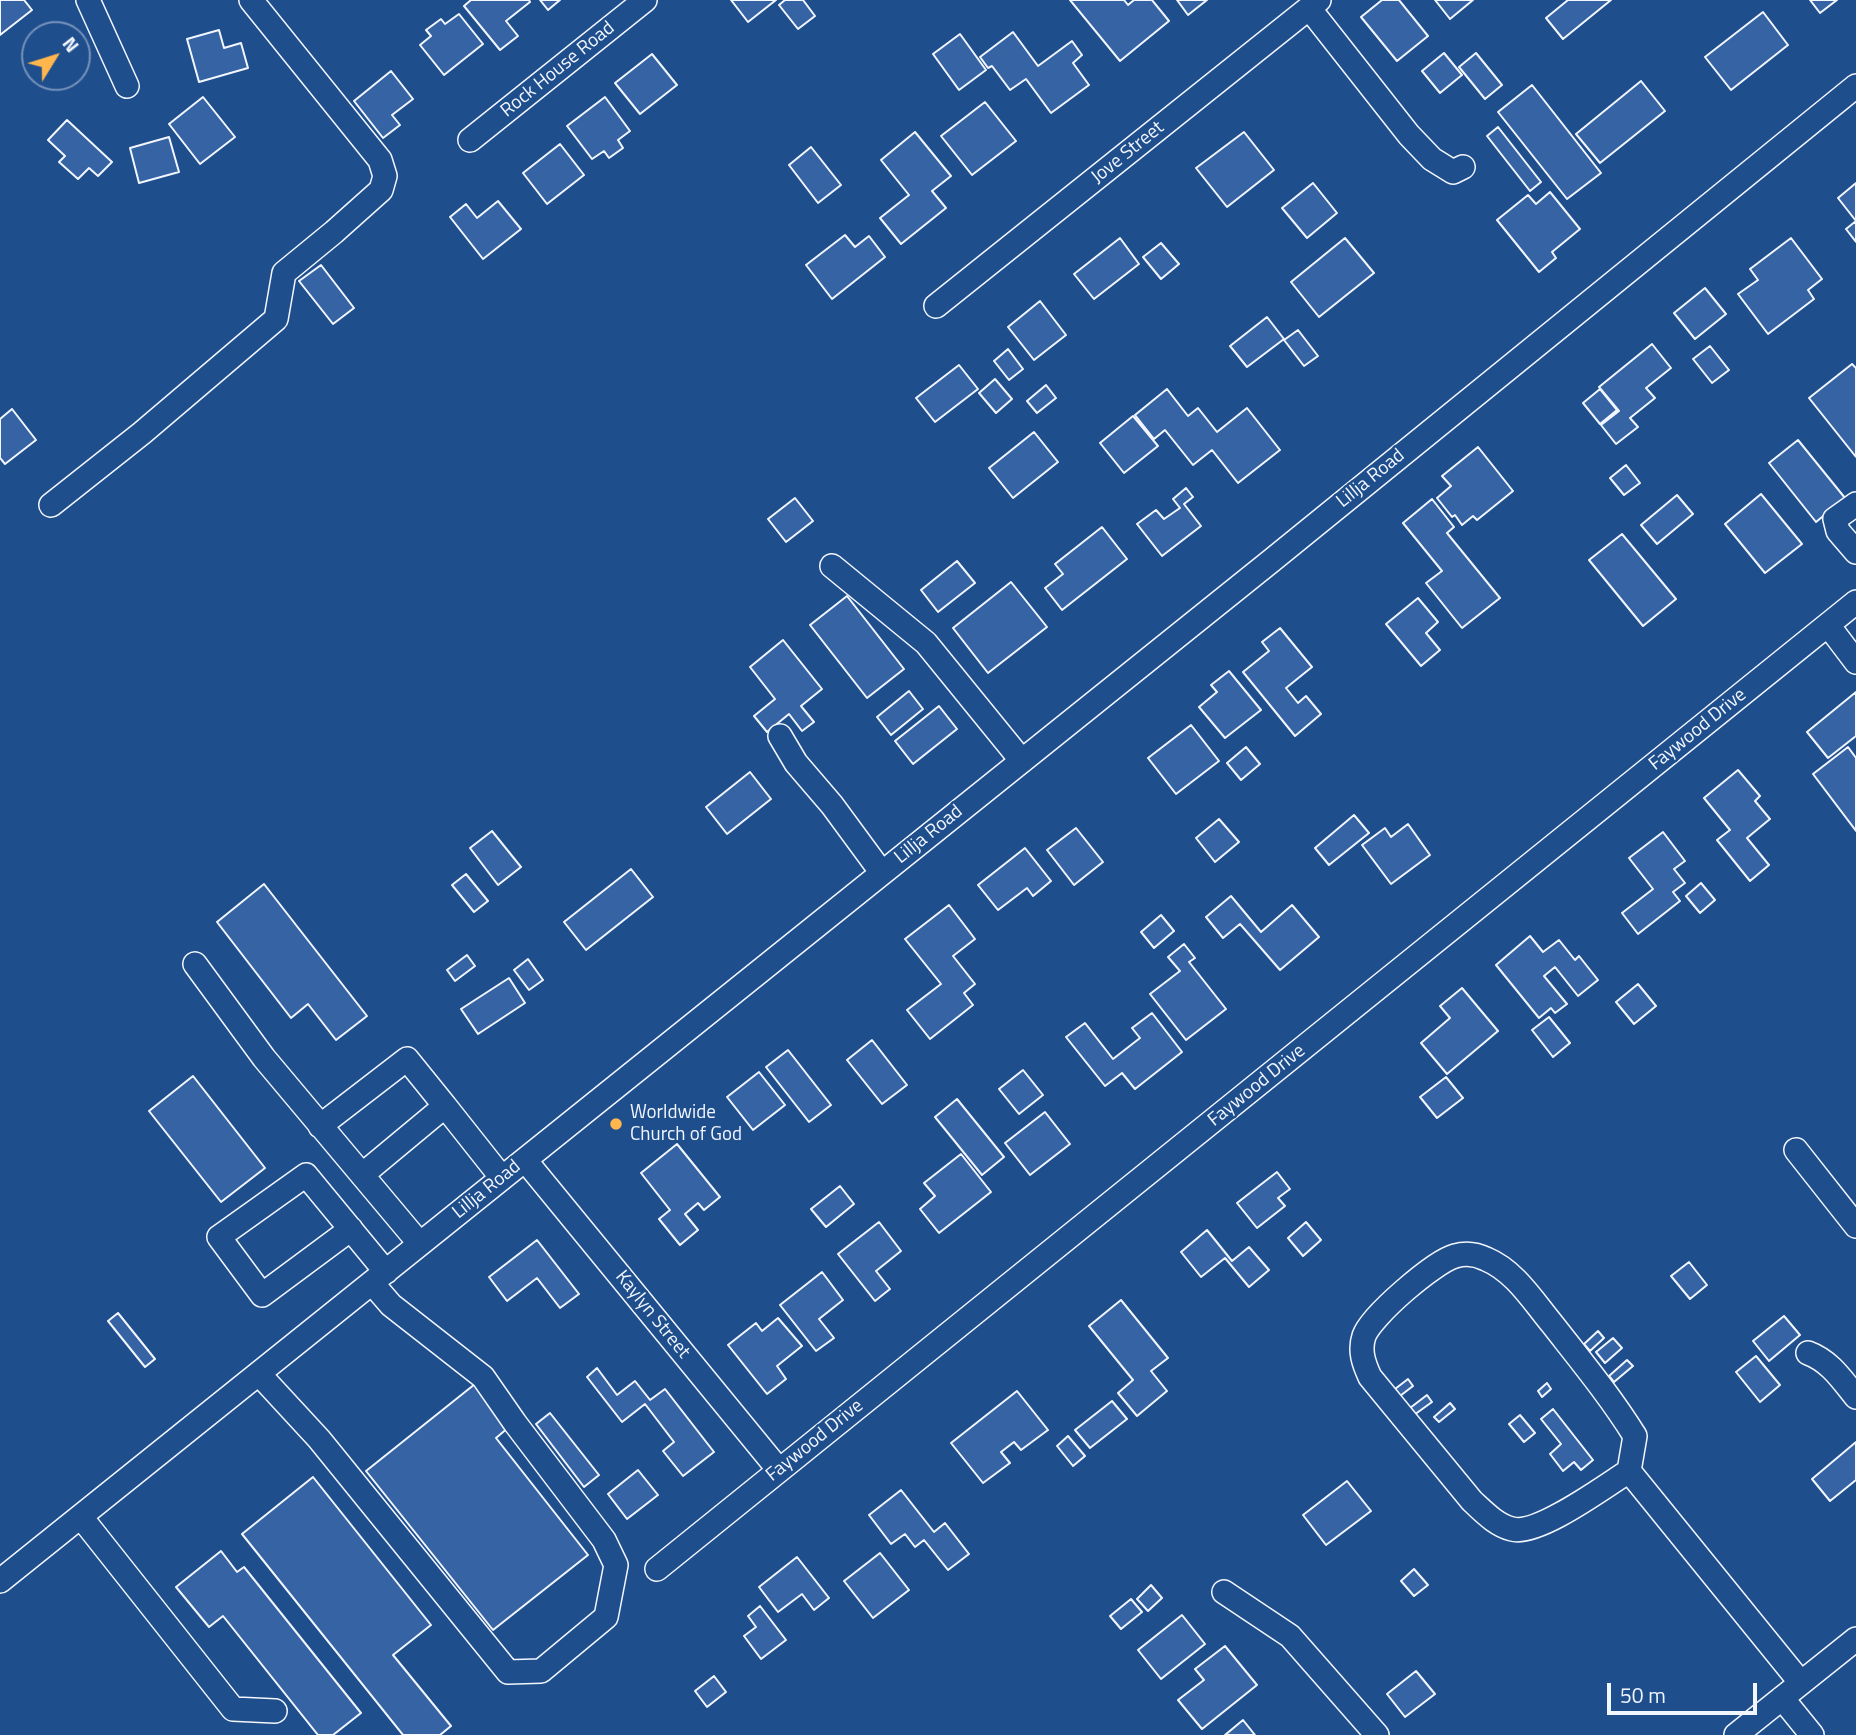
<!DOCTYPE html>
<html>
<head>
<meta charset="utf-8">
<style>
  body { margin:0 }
  #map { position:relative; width:1856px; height:1735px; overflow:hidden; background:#1f4e8c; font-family:"Titillium Web",sans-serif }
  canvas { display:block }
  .north { position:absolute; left:21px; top:21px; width:70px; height:70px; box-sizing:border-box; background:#1f4e8c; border:2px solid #7391ba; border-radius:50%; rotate:52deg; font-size:19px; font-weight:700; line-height:28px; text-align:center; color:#f2f6ff }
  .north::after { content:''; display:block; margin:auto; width:24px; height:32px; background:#ffb74d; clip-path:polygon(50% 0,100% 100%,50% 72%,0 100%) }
  .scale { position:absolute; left:1607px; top:1683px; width:150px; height:32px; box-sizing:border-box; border:4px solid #f2f6ff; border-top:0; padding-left:9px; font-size:21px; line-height:24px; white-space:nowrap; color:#f2f6ff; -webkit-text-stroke:5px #1f4e8c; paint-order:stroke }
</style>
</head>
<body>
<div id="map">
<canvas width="1856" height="1735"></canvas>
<div class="north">N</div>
<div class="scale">50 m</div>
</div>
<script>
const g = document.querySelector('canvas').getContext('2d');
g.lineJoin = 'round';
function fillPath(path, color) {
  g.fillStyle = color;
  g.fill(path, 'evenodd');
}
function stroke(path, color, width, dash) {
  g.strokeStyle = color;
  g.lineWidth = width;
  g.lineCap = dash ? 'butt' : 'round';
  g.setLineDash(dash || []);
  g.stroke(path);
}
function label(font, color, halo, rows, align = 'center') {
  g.font = font + ' "Titillium Web",sans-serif';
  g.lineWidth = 5;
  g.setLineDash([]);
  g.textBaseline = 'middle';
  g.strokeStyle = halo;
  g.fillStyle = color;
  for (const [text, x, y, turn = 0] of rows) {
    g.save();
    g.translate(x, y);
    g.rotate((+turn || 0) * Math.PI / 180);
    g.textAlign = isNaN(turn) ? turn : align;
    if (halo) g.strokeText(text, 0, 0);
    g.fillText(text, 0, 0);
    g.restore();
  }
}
const building = new Path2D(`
  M0,0h24l8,10 -32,25z
  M471,0h58l1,2 -24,19 12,15 -18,14 -36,-44z
  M540,0h20l-12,10z
  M731,0h45l-28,22z
  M785,0h18l12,16 -17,13 -19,-24z
  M1070,0h54l4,5 6,-5h18l17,21 -49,40z
  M1177,0h30l-19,15z
  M1382,0h17l29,36 -31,25 -36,-44z
  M1435,0h38l-23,19z
  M1568,0h43l-48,39 -17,-21z
  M1810,0h27l-17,13z
  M1763,12l25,33 -57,45 -26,-33z
  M459,14l24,30 -39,31 -24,-30 11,-9 -5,-6 15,-11 4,5z
  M219,30l5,18 17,-5 7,25 -49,14 -12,-43z
  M1013,32l25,34 34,-25 10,14 -9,8 16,22 -38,28 -25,-34 -16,11 -18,-24 -4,2 -8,-11z
  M960,34l26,36 -27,20 -26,-36z
  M1444,53l18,22 -22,18 -18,-22z
  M1476,53l26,32 -17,14 -26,-32z
  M652,54l25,31 -37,29 -25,-31z
  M391,71l22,28 -21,16 8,10 -17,13 -29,-37z
  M1641,81l24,30 -65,52 -24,-29z
  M1532,85l69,88 -34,26 -69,-87z
  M203,97l32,40 -35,27 -31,-40z
  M605,97l25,34 -12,9 5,8 -14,10 -5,-7 -12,8 -25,-33z
  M985,102l31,39 -44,34 -31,-39z
  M67,120l45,42 -14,14 -9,-8 -11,11 -19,-17 6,-6 -17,-16z
  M1498,127l43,55 -11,9 -43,-55z
  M915,132l36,44 -19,15 14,17 -45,36 -21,-26 29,-23 -28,-35z
  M1244,132l30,38 -47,37 -31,-39z
  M169,137l10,35 -40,11 -9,-35z
  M560,144l24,31 -37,29 -24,-31z
  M811,147l30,38 -23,18 -29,-38z
  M1313,183l24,30 -30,25 -25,-30z
  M1856,183v38l-18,-23z
  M1550,192l30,37 -28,23 4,6 -17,14 -42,-52 31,-25 8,9z
  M498,201l23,28 -38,30 -33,-42 16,-13 11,14z
  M1856,221v21l-10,-13z
  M845,235l10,12 14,-11 16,21 -53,42 -26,-34z
  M1120,238l19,26 -45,35 -20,-25z
  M1345,238l29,35 -55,44 -28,-35z
  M1791,238l31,41 -14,11 6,9 -46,35 -30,-40 20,-14 -8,-11z
  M1161,243l18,21 -18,15 -18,-22z
  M321,265l33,43 -21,16 -34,-43z
  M1705,288l21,26 -31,25 -21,-26z
  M1040,301l26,34 -32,25 -26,-33z
  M1267,317l17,22 -37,28 -17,-21z
  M1298,330l20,26 -14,10 -20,-26z
  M1652,344l19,24 -25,20 9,10 -25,20 8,9 -22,17 -15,-19 18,-14 -20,-24z
  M1710,346l19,24 -17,13 -19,-24z
  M1008,349l15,20 -14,11 -15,-19z
  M1852,364l4,4v89l-47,-59z
  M959,365l19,24 -43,33 -19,-24z
  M995,379l17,20 -16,14 -17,-20z
  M1046,385l10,13 -19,15 -10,-12z
  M1167,389l21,27 10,-8 19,24 30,-24 33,42 -42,33 -26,-33 -19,15 -28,-35 -11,9 -19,-24z
  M1600,389l17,21 -17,14 -17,-21z
  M12,409l24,31 -31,24 -5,-6v-39z
  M1133,416l25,30 -34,27 -24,-30z
  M1034,432l24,30 -45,36 -24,-30z
  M1798,440l47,58 -29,24 -47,-59z
  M1478,447l35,44 -36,29 -4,-4 -11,9 -7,-10 -3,2 -15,-19 14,-12 -9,-10z
  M1626,465l14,18 -16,12 -14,-17z
  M1186,488l7,9 -9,7 17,22 -39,30 -25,-32 19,-14 8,9 16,-11 -7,-9z
  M1761,494l41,50 -37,29 -40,-49z
  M1677,495l16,19 -36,30 -16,-19z
  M795,498l18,23 -27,21 -18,-23z
  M1432,499l22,28 -7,6 53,65 -38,30 -36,-45 16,-12 -39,-48z
  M1102,527l25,32 -65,51 -17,-22 18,-14 -8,-10z
  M1622,534l54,65 -33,27 -54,-66z
  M957,561l18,22 -37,29 -17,-22z
  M1011,582l36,45 -59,46 -35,-45z
  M847,596l57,73 -37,29 -57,-73z
  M1418,598l20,24 -12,11 14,17 -19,16 -35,-42z
  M1280,628l32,39 -26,21 12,15 8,-7 15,18 -26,22 -52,-64 26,-21 -7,-9z
  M783,640l39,49 -21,17 13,16 -12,9 -13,-17 -22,18 -13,-16 21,-17 -25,-32z
  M1229,671l32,39 -36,28 -26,-31 18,-15 -6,-7z
  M909,691l14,18 -32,26 -14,-18z
  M1856,692v44l-28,22 -21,-26z
  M939,706l18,23 -44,35 -18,-23z
  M1191,725l28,36 -43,33 -28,-36z
  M1246,747l14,17 -19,16 -14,-17z
  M1848,747l8,11v73l-43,-57z
  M1738,770l22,26 -5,5 15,18 -23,19 22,27 -19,16 -33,-41 13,-10 -26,-32z
  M750,772l21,27 -44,35 -21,-27z
  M1354,815l15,18 -40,32 -14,-17z
  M1219,819l20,23 -24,20 -19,-24z
  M1408,824l22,31 -39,29 -29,-39 23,-17 6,9z
  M1076,828l27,34 -29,23 -27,-35z
  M492,831l29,36 -23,18 -28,-37z
  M1663,832l22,29 -11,8 11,14 -12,9 7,9 -42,33 -16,-21 31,-24 -24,-31z
  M1025,848l26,33 -18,15 -6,-8 -29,22 -20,-25z
  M631,869l22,28 -67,53 -22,-28z
  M466,874l22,27 -14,11 -22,-27z
  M1701,883l14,17 -15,13 -14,-17z
  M264,884l103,132 -31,24 -28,-36 -17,14 -74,-96z
  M1231,896l30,36 31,-27 27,32 -39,33 -40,-46 -17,14 -17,-21z
  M949,905l26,34 -22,17 22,28 -11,9 9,12 -43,34 -23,-29 34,-26 -36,-45z
  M1161,915l13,16 -20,17 -13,-16z
  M1530,936l13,16 16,-12 16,20 4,-4 19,24 -20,16 -23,-29 -11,9 23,28 -12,9 -4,-5 -12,10 -43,-53z
  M1184,944l11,14 -6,4 37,47 -40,31 -36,-46 30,-23 -12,-14z
  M467,955l8,11 -20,15 -8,-11z
  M528,959l15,21 -14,10 -15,-20z
  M509,978l16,25 -47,31 -17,-25z
  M1638,984l18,22 -22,18 -18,-22z
  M1462,988l36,43 -51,43 -26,-31 29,-25 -10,-12z
  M1152,1013l30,39 -47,37 -13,-16 -17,13 -39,-49 19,-14 28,36 27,-21 -8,-10z
  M1549,1017l21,26 -17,14 -21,-27z
  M872,1040l35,45 -25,19 -35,-44z
  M788,1050l43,55 -22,17 -43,-55z
  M1023,1070l20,25 -24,19 -20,-25z
  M759,1072l26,33 -32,25 -26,-33z
  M193,1076l72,92 -44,34 -72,-91z
  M1446,1077l17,21 -26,20 -17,-21z
  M957,1099l47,58 -22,18 -47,-58z
  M1045,1112l25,32 -40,31 -25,-32z
  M677,1144l43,53 -16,13 -6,-7 -13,11 13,16 -18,15 -21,-26 11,-9 -29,-37z
  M961,1154l30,38 -52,41 -19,-24 15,-13 -11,-13z
  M1277,1172l13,17 -12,9 7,8 -28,22 -20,-25z
  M840,1186l14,18 -28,23 -15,-18z
  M879,1222l22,29 -25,20 14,18 -15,12 -37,-47z
  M1306,1222l15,18 -18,16 -15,-18z
  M1207,1230l25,31 17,-14 20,23 -20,17 -24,-29 -24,19 -20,-25z
  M537,1240l42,54 -19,14 -23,-30 -30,23 -18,-24z
  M1689,1262l18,23 -17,14 -19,-23z
  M822,1272l21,28 -24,19 15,19 -18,13 -36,-46z
  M1121,1300l47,58 -17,13 16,20 -30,25 -19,-23 15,-13 -44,-54z
  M118,1313l37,46 -10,8 -37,-46z
  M1784,1316l16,19 -31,26 -16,-20z
  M778,1318l24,28 -25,20 9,13 -19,15 -39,-49 28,-22 6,8z
  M1598,1331l6,7 -14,13 -6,-7z
  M1613,1338l9,10 -17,15 -9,-11z
  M1756,1356l24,29 -20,17 -24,-30z
  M1627,1360l6,6 -19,16 -5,-6z
  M597,1368l20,27 18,-14 15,19 15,-11 49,63 -31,24 -20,-25 11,-9 -29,-38 -23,18 -35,-45z
  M1408,1379l5,7 -13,10 -5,-7z
  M1547,1383l4,6 -9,8 -4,-6z
  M475,1384l34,43 -13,11 92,117 -95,75 -127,-159z
  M1017,1391l31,39 -27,20 -7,-8 -13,10 9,11 -27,20 -32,-40z
  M1427,1395l5,7 -18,13 -4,-7z
  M1112,1401l15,18 -37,29 -15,-18z
  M1450,1403l5,6 -16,13 -5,-5z
  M1553,1409l40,51 -12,10 -7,-8 -11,9 -13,-17 11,-10 -20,-25z
  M550,1413l49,62 -15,12 -48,-63z
  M1520,1415l15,18 -11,9 -15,-18z
  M1068,1436l17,20 -12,10 -16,-20z
  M1856,1442v38l-26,21 -18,-22z
  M638,1470l20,25 -31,24 -19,-25z
  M313,1477l118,148 -38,30 58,71 -11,9h-37l-161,-201z
  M1347,1481l24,30 -45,34 -23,-30z
  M901,1490l33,42 11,-9 24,31 -21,16 -24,-30 -9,7 -10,-13 -14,10 -22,-29z
  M221,1551l16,21 7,-5 117,146 -28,22h-15l-95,-119 -14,11 -33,-40z
  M880,1553l29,37 -36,28 -29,-37z
  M797,1557l32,41 -15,12 -12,-16 -24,18 -19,-25z
  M1414,1569l14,16 -14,11 -13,-15z
  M1151,1585l11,13 -14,13 -11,-12z
  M1131,1599l11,13 -21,17 -11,-13z
  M760,1606l26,34 -25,19 -17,-23 12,-9 -8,-11z
  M1182,1615l23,29 -44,35 -23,-29z
  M1225,1646l32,39 -55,44 -24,-29 26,-20 -9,-11z
  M1416,1671l19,23 -30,23 -18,-23z
  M714,1676l12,16 -19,15 -12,-16z
  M1243,1720l12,15h-30z`);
fillPath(building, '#3563a3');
stroke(building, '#f2f6ff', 2);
const minor = new Path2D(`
  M88,0l39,86
  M1309,8l100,127 23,24 21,13 10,-5
  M470,140l175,-140
  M936,306l383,-306
  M1856,504l-21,15 3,12 18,21
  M51,505l91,-72 134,-114 8,-46 50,-41 47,-42 4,-14 -5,-16 -129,-160
  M832,566l94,77 96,118
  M1828,625l28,37
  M780,736l16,27 36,42 50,68
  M195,964l69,94 156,186
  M320,1126l87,-67 38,47
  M1796,1150l60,76
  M525,1160l254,310
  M362,1175l83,-69 57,72
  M351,1229l-89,66 -43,-58 87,-62 80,97
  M1808,1353c22,8 34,27 48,44
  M259,1374l60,65 189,233 33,-1 65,-54 10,-52 -12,-25 -89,-117 -32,-46 -92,-72 -19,-22
  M1629,1471l6,-35c-25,-40 -53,-74 -82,-111 -20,-24 -38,-54 -67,-66 -10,-5 -21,-6 -31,-3 -21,6 -84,60 -91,80 -5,15 0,28 6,41l102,124c12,11 24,24 40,28 26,7 93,-43 117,-58l172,212
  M81,1517l152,192 42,2
  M657,1569l1199,-967
  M0,1581l1271,-1020 585,-475
  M1224,1592l66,44 87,99
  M1782,1698l30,37
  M1736,1735l120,-96`);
stroke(minor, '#f2f6ff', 26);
stroke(minor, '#1f4e8c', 23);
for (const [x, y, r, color] of [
  [616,1124,7,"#ffb74d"]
]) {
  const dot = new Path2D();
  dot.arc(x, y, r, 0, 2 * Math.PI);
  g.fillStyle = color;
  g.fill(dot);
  stroke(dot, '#1f4e8c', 2.5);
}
label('19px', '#f2f6ff', '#1f4e8c', [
  ["Rock House Road",558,70,-39],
  ["Jove Street",1128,153,-39],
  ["Lillja Road",1371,479,-39],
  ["Faywood Drive",1698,730,-39],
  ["Lillja Road",929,835,-39],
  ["Faywood Drive",1257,1086,-39],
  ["Lillja Road",487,1190,-39],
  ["Kaylyn Street",652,1315,51],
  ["Faywood Drive",815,1441,-39]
]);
label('19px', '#f2f6ff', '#1f4e8c', [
  ["Worldwide",630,1113],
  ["Church of God",630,1135]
], 'left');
</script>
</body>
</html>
